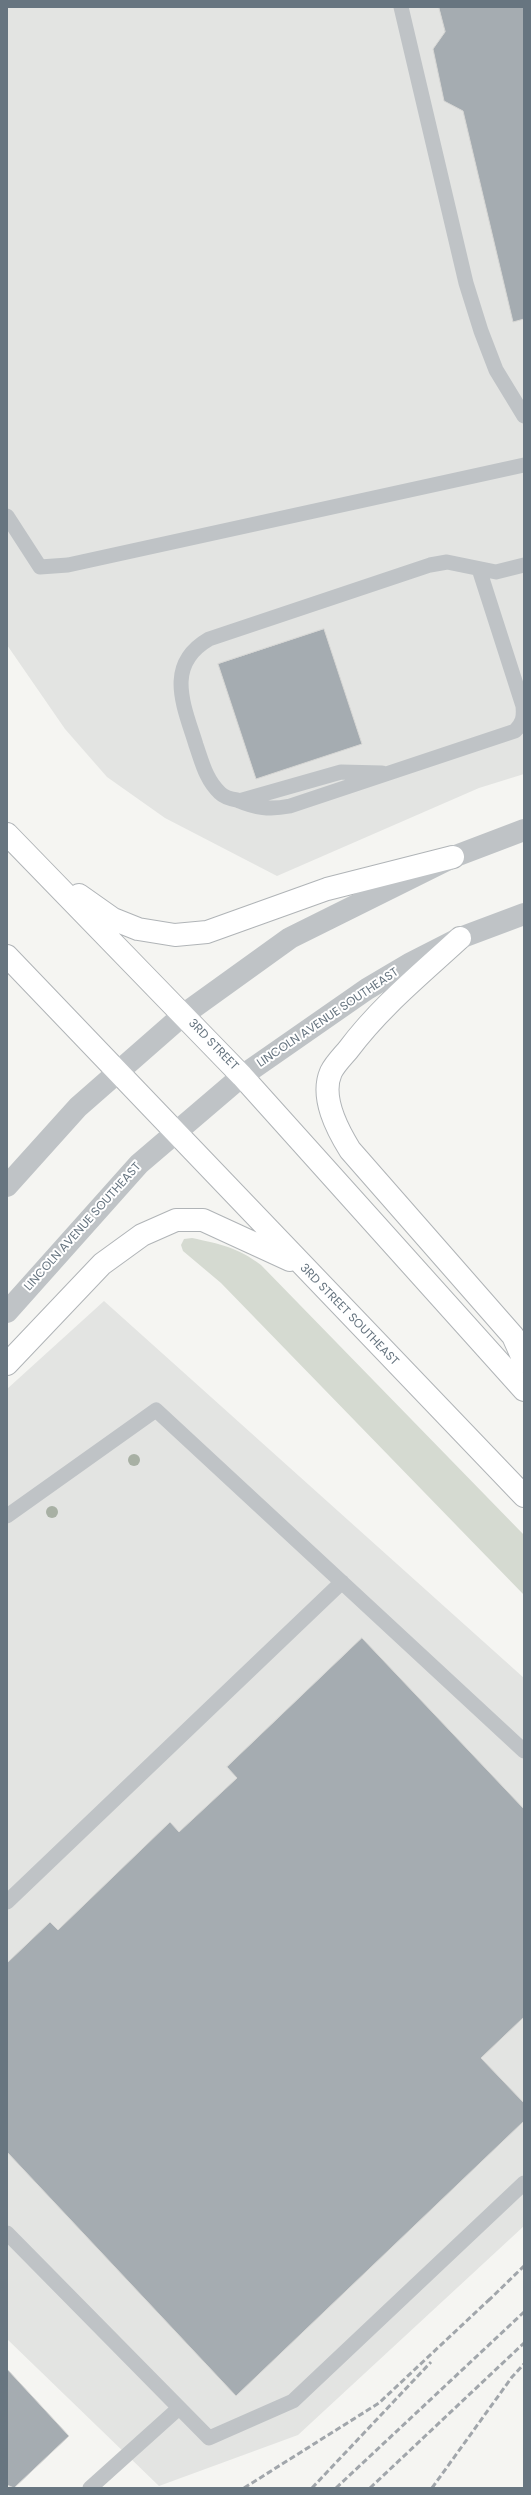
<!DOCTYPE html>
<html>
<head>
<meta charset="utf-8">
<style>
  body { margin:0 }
  #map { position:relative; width:531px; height:2495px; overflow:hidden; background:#f5f5f2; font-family:Poppins,sans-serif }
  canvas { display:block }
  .frame { position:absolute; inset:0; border:8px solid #677580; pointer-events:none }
</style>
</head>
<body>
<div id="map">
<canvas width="531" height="2495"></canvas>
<div class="frame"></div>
</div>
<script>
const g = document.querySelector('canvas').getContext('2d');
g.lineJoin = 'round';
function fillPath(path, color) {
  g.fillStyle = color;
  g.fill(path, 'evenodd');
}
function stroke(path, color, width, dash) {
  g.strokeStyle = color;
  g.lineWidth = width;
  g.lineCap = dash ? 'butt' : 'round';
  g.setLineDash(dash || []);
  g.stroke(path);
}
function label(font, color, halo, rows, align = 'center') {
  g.font = font + ' Poppins,sans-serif';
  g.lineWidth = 4;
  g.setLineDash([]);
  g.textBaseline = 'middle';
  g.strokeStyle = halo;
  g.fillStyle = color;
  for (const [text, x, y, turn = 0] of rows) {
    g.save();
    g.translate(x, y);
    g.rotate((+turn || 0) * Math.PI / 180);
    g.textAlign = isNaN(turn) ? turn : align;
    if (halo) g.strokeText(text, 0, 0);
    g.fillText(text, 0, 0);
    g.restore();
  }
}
fillPath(new Path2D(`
  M7,7h517v767l-45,14 -202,88 -112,-58 -58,-41 -42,-48 -58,-84z
  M104,1301l420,377v548l-226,209 -139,51 -152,-147v-950z`), '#e3e4e2');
fillPath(new Path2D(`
  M192,1238c28,6 45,9 69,27l263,270v60l-303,-312 -38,-32 -2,-6 3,-6z`), '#d5dad1');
const building = new Path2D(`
  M439,7h85v312l-11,3 -50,-211 -19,-10 -11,-52 12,-17z
  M324,629l38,115 -106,35 -38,-115z
  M362,1638l162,171v208l-43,41 43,45v18l-288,275 -229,-244v-189l43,-41 8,8 112,-108 9,10 58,-54 -10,-11z
  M7,2369l62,67 -55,52 -7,-3z`);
fillPath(building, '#a5acb1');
stroke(building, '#d7d7d5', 1);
const trunk = new Path2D(`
  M7,834l235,242 282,314
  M79,895l34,24 25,10 37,6 32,-3 120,-43 126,-32
  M460,938c-39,36 -80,69 -112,112 -5,6 -13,14 -17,22 -11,25 6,57 19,78l163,186 11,25
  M7,956l517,540
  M7,1364l95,-100 40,-29 34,-15h27l87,40`);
stroke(trunk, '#b0b4b7', 24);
stroke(new Path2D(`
  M401,7l65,276 15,48 15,39 28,46
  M7,516l33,51 28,-2 456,-100
  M479,569l44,137c1,11 0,17 -8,25l-225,75c-21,4 -34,2 -53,-6 -6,-1 -13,-3 -17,-7 -14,-13 -18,-31 -24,-48 -12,-39 -32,-80 13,-106l221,-74 17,-3 49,10 28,-7
  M239,801l102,-29 41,1
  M7,1516l149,-106 368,341
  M7,1902l335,-320
  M7,2233l202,205 84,-37 231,-218
  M90,2488l89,-80`), '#bfc3c6', 15);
stroke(new Path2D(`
  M7,1186l71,-79 105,-92 107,-77 163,-81 71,-27
  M7,1312l132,-148 103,-88 125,-87 44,-26 49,-25 64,-24`), '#bfc3c6', 22);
stroke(trunk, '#fff', 22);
stroke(new Path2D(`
  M488,2301l36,-35
  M244,2488l135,-85 113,-106
  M312,2488l119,-126
  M336,2488l188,-176
  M370,2488l154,-145
  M432,2488l80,-111 12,-13`), '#a1a6ab', 3, [6, 3]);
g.fillStyle = '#a8b0a4';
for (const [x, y] of [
  [134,1460],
  [52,1512]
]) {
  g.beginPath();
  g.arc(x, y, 6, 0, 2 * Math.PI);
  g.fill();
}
label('12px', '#677580', '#fff', [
  ["LINCOLN AVENUE SOUTHEAST",328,1018,-34],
  ["3RD STREET",213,1045,46],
  ["LINCOLN AVENUE SOUTHEAST",83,1227,-48],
  ["3RD STREET SOUTHEAST",349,1315,46]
]);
</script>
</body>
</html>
